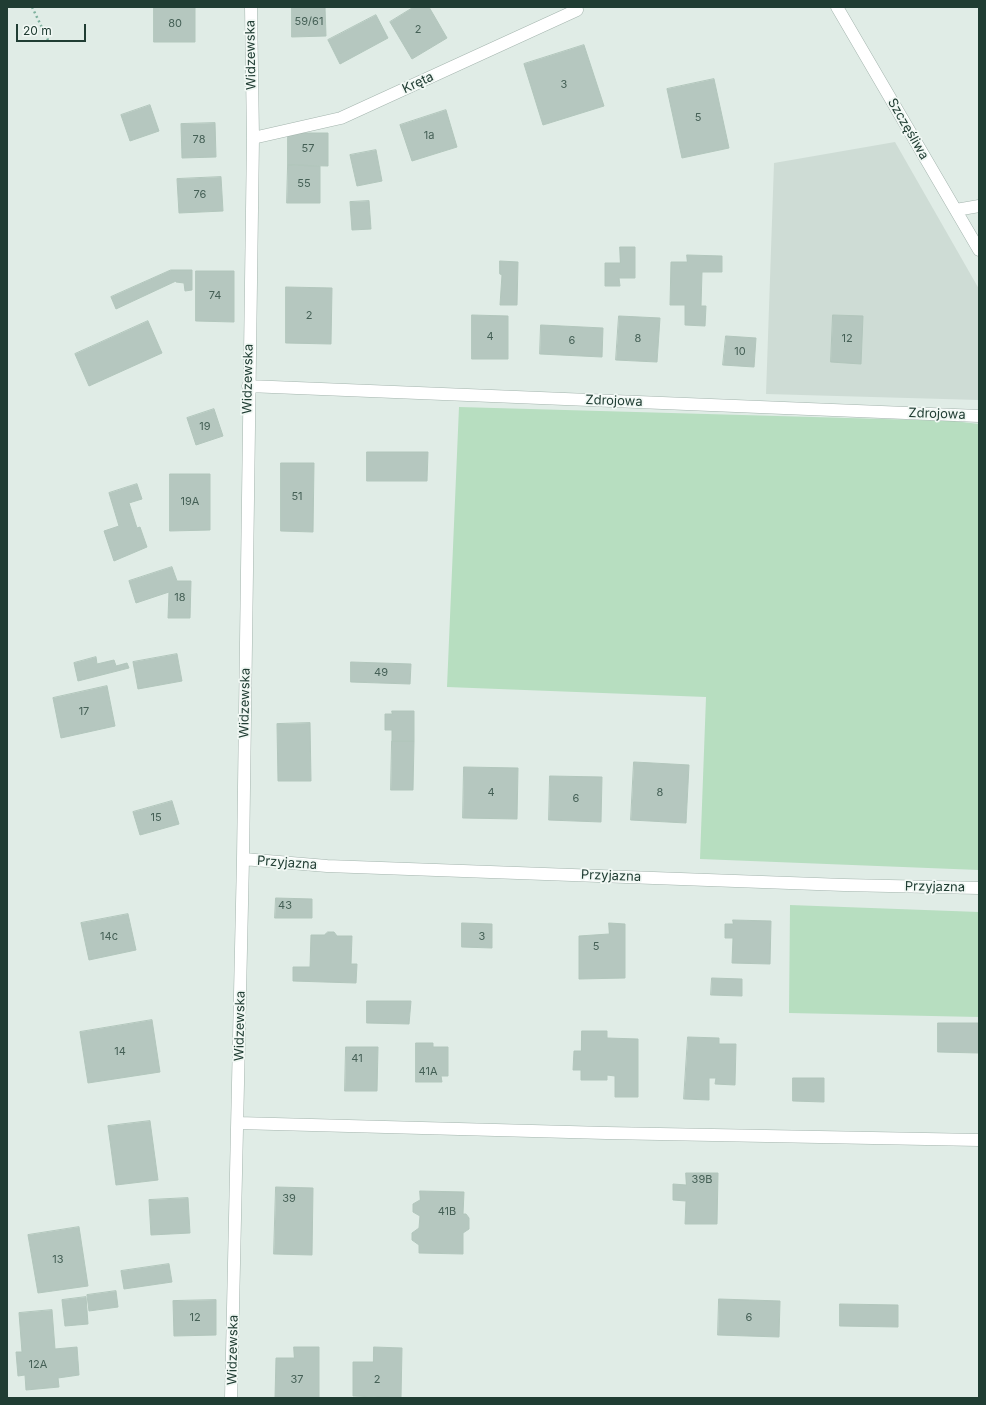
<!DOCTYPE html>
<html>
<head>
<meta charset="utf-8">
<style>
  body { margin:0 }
  #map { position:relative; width:986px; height:1405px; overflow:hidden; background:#e0ece6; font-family:Inter,sans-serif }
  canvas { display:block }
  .frame { position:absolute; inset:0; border:8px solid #203d33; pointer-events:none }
  .scale { position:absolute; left:16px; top:24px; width:70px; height:18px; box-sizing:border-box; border:2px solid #203d33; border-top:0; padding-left:5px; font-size:12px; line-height:14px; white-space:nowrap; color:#203d33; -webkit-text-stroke:3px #f1f8f4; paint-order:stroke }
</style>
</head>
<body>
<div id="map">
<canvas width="986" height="1405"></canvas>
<div class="frame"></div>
<div class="scale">20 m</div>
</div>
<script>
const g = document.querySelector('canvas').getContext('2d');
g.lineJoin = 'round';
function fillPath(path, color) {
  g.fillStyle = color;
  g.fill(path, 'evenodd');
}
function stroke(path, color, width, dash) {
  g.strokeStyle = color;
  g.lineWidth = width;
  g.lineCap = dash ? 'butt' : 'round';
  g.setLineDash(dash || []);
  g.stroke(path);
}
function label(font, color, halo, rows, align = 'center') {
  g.font = font + ' Inter,sans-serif';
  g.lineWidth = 3.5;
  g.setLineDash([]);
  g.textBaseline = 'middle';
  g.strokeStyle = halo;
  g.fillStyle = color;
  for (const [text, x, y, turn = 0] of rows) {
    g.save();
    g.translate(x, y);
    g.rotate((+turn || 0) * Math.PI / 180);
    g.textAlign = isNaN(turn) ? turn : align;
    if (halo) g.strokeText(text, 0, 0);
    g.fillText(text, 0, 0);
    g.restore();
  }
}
fillPath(new Path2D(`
  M895,142l84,147v111l-213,-6 8,-231z`), '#cedcd5');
fillPath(new Path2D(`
  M459,407l495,14 25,3v446l-279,-11 6,-162 -259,-10z
  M790,905l189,7v105l-190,-4z`), '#b7dec0');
const building = new Path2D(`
  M154,7h41v35h-41z
  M292,7h33l1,29 -34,1z
  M414,7h15l18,31 -35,21 -22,-37z
  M376,15l12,23 -48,26 -12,-24z
  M584,45l20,61 -61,19 -19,-61z
  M714,79l15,69 -47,10 -15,-69z
  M150,105l9,26 -29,10 -9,-26z
  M446,110l11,37 -45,14 -12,-36z
  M215,123l1,34 -34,1 -1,-34z
  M288,133h40v33l-40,-1z
  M376,150l6,31 -25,5 -7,-31z
  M288,165l32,1v37h-33z
  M221,177l2,34 -44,2 -2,-34z
  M369,201l2,28 -19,1 -2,-28z
  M620,247h15v31h-16l1,8h-15v-23h15z
  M687,255l35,1v16h-20l-1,34h5l-1,20 -20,-1v-20h-15l1,-43h16z
  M500,261l18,1 -1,43h-17l2,-30 -2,-1z
  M171,270h21v20l-7,1 -1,-8 -8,-1v-1l-60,28 -5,-12z
  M196,271h38v51l-38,-1z
  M286,287l46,1 -1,56 -45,-1z
  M472,315l36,1v43h-36z
  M833,315l30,1 -2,48 -30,-2z
  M619,316l41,2 -3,44 -41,-2z
  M148,321l14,32 -73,33 -14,-32z
  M541,325l62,3 -1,29 -62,-3z
  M726,336l30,2 -2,29 -31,-2z
  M214,409l9,27 -27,9 -9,-27z
  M367,452h61l-1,29h-60z
  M281,463h33l-1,69 -32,-1z
  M170,474h40v56l-40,1z
  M137,484l5,15 -13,4 8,25 3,-1 7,20 -33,14 -10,-30 15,-5 -10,-33z
  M172,567l5,14h14l-1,37h-22l1,-26 -33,11 -7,-22z
  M177,654l5,27 -44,8 -5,-27z
  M96,657l1,7 17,-4 2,6 11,-3 2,5 -51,13 -4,-18z
  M351,662l60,2 -1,20 -59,-2z
  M107,686l8,40 -54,12 -8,-40z
  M392,711h22v30h-22v-11h-7v-16h7z
  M310,723l1,58h-33l-1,-57z
  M392,741h22l-1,49h-22z
  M634,762l55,3 -3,58 -55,-3z
  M464,767l54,1 -1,51 -54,-1z
  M550,776l52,1 -1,45 -52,-2z
  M172,801l7,23 -39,11 -7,-23z
  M276,898l36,1v19h-37z
  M128,914l8,36 -47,10 -8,-37z
  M733,920l38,1 -1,43 -38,-1 1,-25h-8v-14h8z
  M462,923l30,1v24l-30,-1z
  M609,923l16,1v54l-46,1v-43l30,-2z
  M328,932h6l3,4h15l-1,28h6l-1,19 -63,-2v-14h17l1,-32h13z
  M712,978l30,1v17l-31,-1z
  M367,1001h44l-2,23 -42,-1z
  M152,1020l8,52 -72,11 -8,-51z
  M938,1023h41v30l-41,-1z
  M582,1031h25v7l31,1v58h-23v-21l-8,-1v5h-26v-10h-8l1,-19h7z
  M688,1037l31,1v6h17l-1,41 -20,-1 1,-6h-7v22l-25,-1z
  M416,1043h17v4h15v29h-7l1,6h-26z
  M346,1047h32l-1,44h-32z
  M793,1078h31v24l-31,-1z
  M150,1121l8,59 -42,5 -8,-59z
  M686,1173h32l-1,51h-32l1,-23 -13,-1v-16l13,1z
  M276,1187l37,1 -1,67 -38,-1z
  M420,1191l44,1 -1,22h3l3,4v11l-6,4v21l-44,-1v-8l-7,-5v-7l7,-5 1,-12 -7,-4v-8l7,-4z
  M188,1198l2,35 -39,2 -2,-35z
  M79,1227l9,59 -50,7 -10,-58z
  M169,1264l3,18 -48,7 -3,-18z
  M116,1291l2,16 -29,4 -2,-16z
  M86,1297l2,27 -23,2 -3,-26z
  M719,1299l61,2 -1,36 -61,-2z
  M216,1300v35l-42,1 -1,-35z
  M840,1304l58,1v22l-58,-1z
  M52,1310l3,39 22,-2 2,28 -21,3 1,9 -33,3 -1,-15 -7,1 -2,-24h6l-3,-39z
  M294,1347h25v51h-44l1,-40h18z
  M374,1347l28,1 -1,50 -48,-2v-34h20z`);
fillPath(building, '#b5c7bf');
stroke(building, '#b2c6bc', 1);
const minor = new Path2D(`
  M837,7l142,243
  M253,138l88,-20 236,-108
  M956,210l23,-4
  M248,386l731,30
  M243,859l84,7 517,19 135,3
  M238,1123l368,10 373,7
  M231,1398l12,-539 10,-721 -2,-131`);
stroke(minor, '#a3b4ad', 13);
stroke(new Path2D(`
  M32,7l16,33`), '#7eb19e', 2.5, [2, 3]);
stroke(minor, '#fff', 12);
label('11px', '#456056', null, [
  ["59/61",309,22],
  ["80",175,24],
  ["2",418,30],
  ["3",564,85],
  ["5",698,118],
  ["1a",429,136],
  ["78",199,140],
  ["57",308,149],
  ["55",304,184],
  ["76",200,195],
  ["74",215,296],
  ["2",309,316],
  ["4",490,337],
  ["8",638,339],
  ["12",847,339],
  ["6",572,341],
  ["10",740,352],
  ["19",205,427],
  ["51",297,497],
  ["19A",190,502],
  ["18",180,598],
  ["49",381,673],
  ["17",84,712],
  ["4",491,793],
  ["8",660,793],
  ["6",576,799],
  ["15",156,818],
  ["43",285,906],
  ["14c",109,937],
  ["3",482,937],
  ["5",596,947],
  ["14",120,1052],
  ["41",357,1059],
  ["41A",428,1072],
  ["39B",702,1180],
  ["39",289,1199],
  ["41B",447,1212],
  ["13",58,1260],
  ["12",195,1318],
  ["6",749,1318],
  ["12A",38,1365],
  ["37",297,1380],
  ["2",377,1380]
]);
label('13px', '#203d33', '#f1f8f4', [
  ["Widzewska",251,55,-91],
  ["Kręta",418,83,-25],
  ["Szczęśliwa",908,129,60],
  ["Widzewska",248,379,-89],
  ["Zdrojowa",614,401,2],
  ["Zdrojowa",937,414,2],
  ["Widzewska",245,703,-89],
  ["Przyjazna",287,863,4],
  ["Przyjazna",611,876,2],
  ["Przyjazna",935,887,1],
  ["Widzewska",240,1026,-89],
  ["Widzewska",233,1350,-89]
]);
</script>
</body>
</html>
